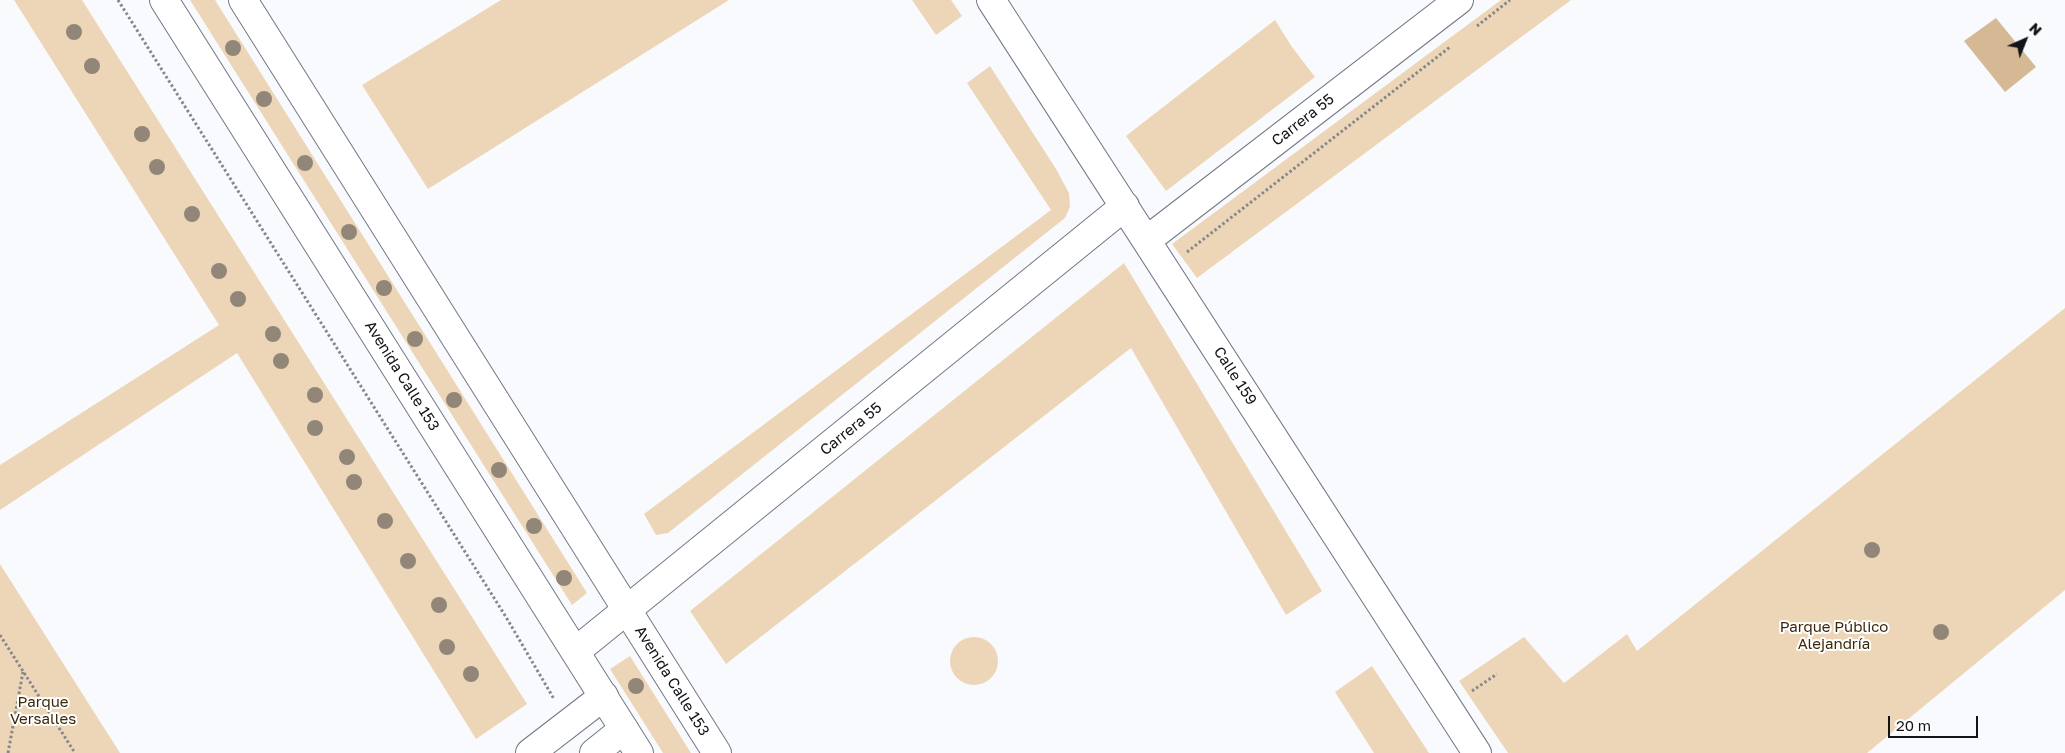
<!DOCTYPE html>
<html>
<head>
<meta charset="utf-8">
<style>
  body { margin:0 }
  #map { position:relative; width:2065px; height:753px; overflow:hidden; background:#f9fafd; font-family:"Golos Text",sans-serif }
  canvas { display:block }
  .north { position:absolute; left:2000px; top:15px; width:50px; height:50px; -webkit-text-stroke:4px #fff; paint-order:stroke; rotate:44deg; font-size:14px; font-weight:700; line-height:20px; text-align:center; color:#121419 }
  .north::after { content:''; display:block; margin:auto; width:18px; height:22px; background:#121419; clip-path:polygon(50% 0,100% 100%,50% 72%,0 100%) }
  .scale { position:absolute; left:1888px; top:716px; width:90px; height:22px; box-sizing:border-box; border:2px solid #121419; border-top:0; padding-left:6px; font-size:15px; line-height:18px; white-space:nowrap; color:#121419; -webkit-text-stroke:4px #fff; paint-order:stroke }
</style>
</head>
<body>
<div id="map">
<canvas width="2065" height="753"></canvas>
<div class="north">N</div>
<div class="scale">20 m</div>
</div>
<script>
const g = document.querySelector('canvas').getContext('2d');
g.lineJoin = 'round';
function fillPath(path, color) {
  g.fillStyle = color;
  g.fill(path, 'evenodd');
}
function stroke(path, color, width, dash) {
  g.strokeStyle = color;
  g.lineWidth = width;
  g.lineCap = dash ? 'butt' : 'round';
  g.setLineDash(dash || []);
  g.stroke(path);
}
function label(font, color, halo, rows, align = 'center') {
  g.font = font + ' "Golos Text",sans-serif';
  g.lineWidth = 4;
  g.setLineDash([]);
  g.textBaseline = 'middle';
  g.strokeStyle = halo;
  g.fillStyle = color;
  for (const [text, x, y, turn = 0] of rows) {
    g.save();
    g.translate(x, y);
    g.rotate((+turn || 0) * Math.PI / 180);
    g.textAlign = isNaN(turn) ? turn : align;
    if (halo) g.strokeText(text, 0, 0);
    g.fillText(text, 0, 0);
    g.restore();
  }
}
fillPath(new Path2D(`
  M14,0h68l445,704 -51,35 -239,-386 -237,157v-45l219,-140z
  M190,0h25l372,593 -15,12z
  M501,0h228l-301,189 -66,-104z
  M912,0h39l11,16 -26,19z
  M1501,0h70l-374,278 -25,-34z
  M1275,20l17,27 23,30 -149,114 -40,-55z
  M990,66l66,103 13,24 1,14 -5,11 -397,315 -12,2 -12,-21 407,-304 -84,-127z
  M1124,263l198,328 -36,24 -155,-267 -405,316 -36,-53z
  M2065,308v282l-198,163h-359l-49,-72 65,-44 40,46 63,-49 10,17z
  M0,564l120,189h-120z
  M950 661a24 24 0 1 1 48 0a24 24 0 1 1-48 0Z
  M630,656l61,97h-28l-53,-84z
  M1372,666l57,87h-55l-39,-61z`), '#edd6b8');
fillPath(new Path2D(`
  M1996,18l40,49 -31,25 -41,-51z`), '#d5b995');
const minor = new Path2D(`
  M991,0l486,753
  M1147,240l312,-240
  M576,651l549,-445
  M530,753l74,-57
  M594,753l30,-24`);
const major = new Path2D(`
  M164,0l475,753
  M243,0l474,753`);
stroke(minor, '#727884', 30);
stroke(major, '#727884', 30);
stroke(new Path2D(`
  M118,0l388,617 48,82
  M1477,26l33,-26
  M1187,252l263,-205
  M0,635l75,118
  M1472,691l25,-17
  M8,753l15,-81`), '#86878b', 3, [2.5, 2.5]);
stroke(minor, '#fff', 28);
stroke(major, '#fff', 28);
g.fillStyle = '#918677';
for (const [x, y] of [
  [74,32],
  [233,48],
  [92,66],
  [264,99],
  [142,134],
  [305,163],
  [157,167],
  [192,214],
  [349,232],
  [219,271],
  [384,288],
  [238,299],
  [273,334],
  [415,339],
  [281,361],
  [315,395],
  [454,400],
  [315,428],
  [347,457],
  [499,470],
  [354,482],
  [385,521],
  [534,526],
  [1872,550],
  [408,561],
  [564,578],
  [439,605],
  [1941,632],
  [447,647],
  [471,674],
  [636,686]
]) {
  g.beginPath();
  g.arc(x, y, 8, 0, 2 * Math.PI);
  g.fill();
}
label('15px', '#121419', '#fff', [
  ["Carrera 55",1303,120,-38],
  ["Avenida Calle 153",402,376,58],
  ["Calle 159",1235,376,57],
  ["Carrera 55",851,429,-39],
  ["Avenida Calle 153",672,681,58]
]);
label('15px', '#3c2809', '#fff', [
  ["Parque Público",1834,627],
  ["Alejandría",1834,644],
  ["Parque",43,702],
  ["Versalles",43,719]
]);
</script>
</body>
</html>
